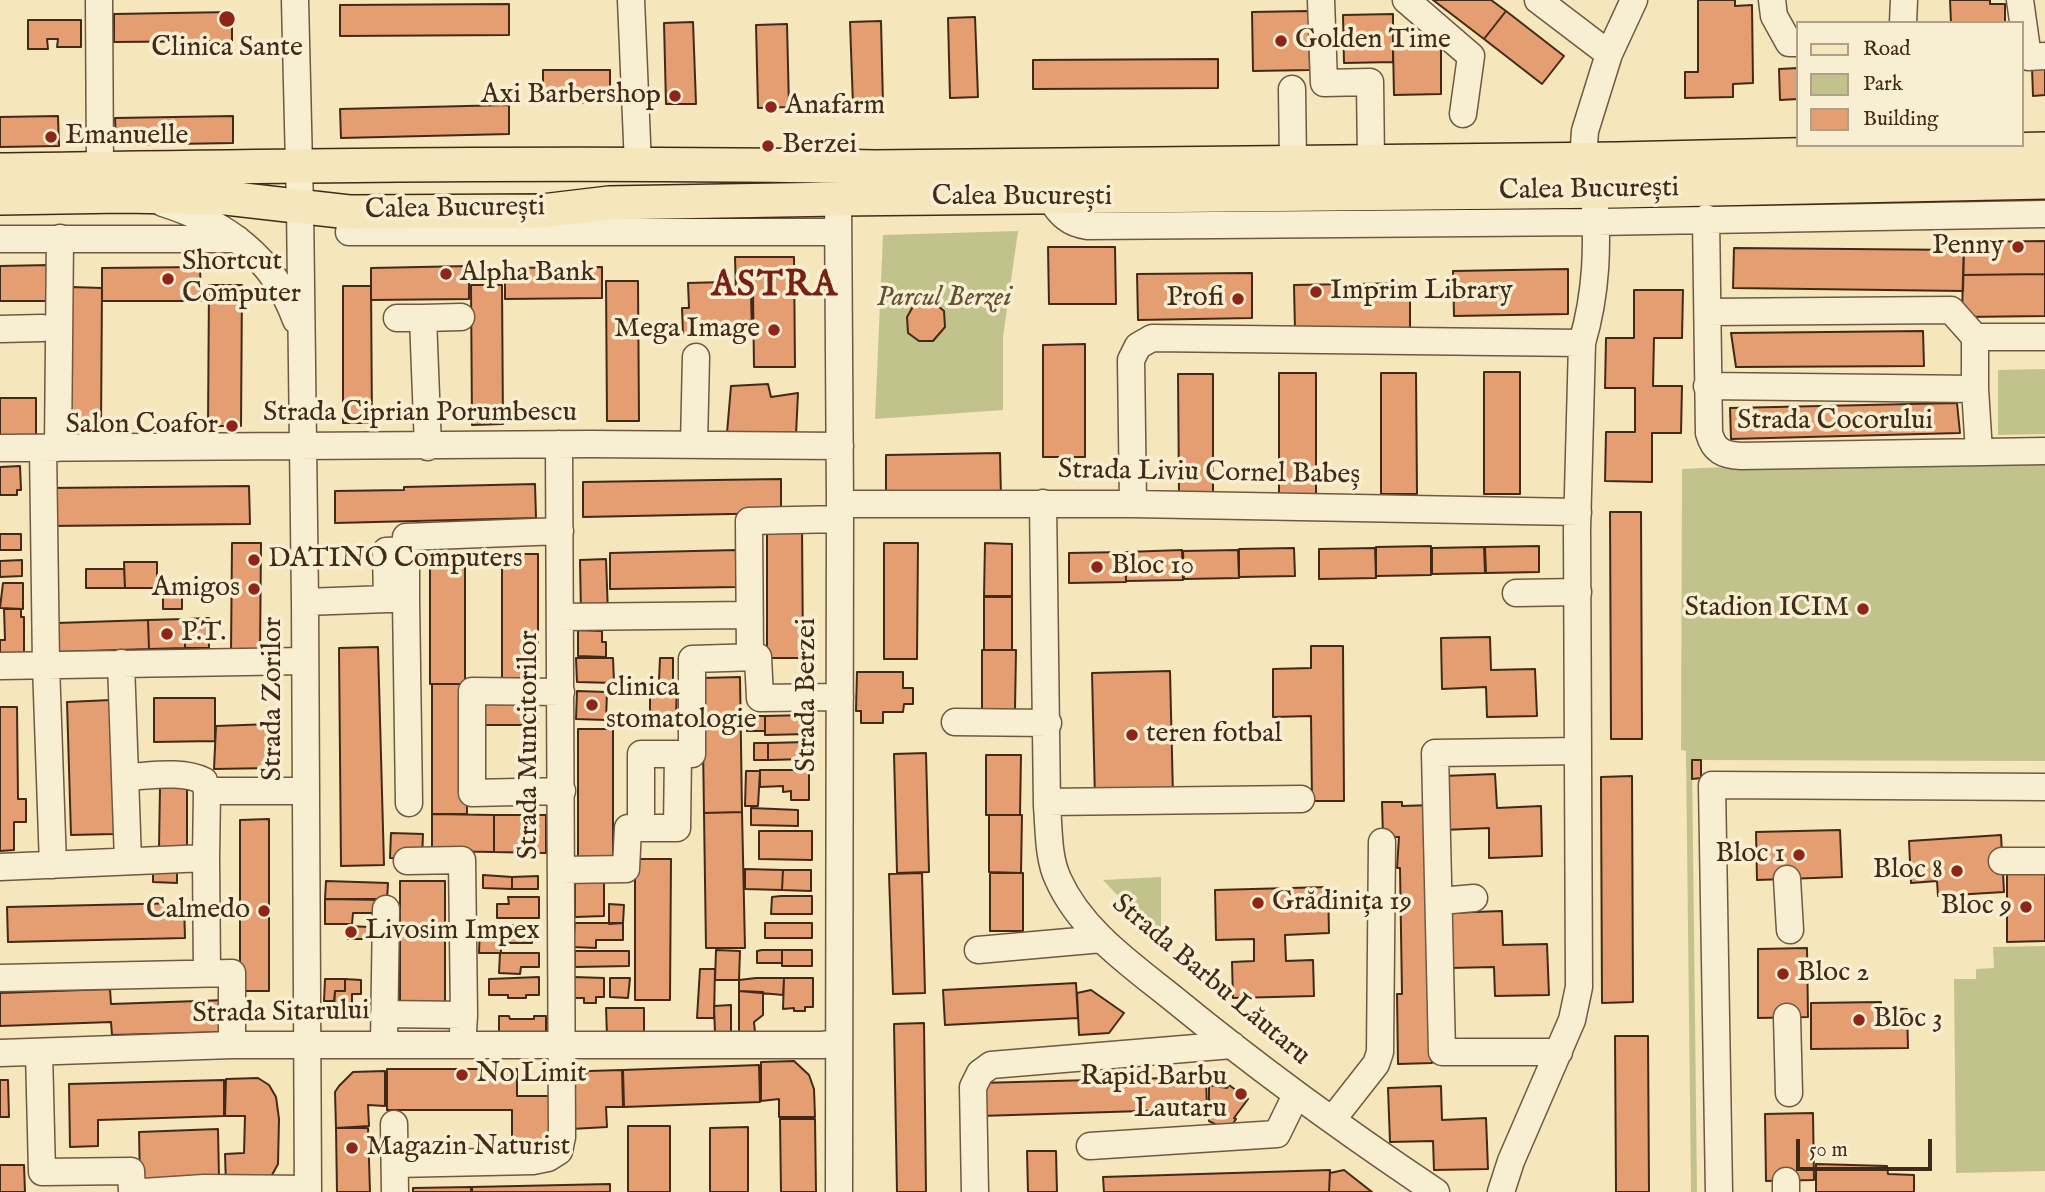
<!DOCTYPE html>
<html>
<head>
<meta charset="utf-8">
<style>
  body { margin:0 }
  #map { position:relative; width:2045px; height:1192px; overflow:hidden; background:#f5e6bb; font-family:"IM FELL English",serif }
  canvas { display:block }
  .legend { position:absolute; left:1796px; top:21px; width:228px; height:126px; box-sizing:border-box; background:#f8efd3; border:2px solid #b0a088; margin:0; padding:9px 12px; list-style:none; font-size:21px; color:#432a18 }
  .legend li { display:flex; align-items:center; gap:14px; height:35px }
  .legend b { width:35px; border:2px solid #b0a088 }
  .scale { position:absolute; left:1796px; top:1139px; width:136px; height:32px; box-sizing:border-box; border:4px solid #432a18; border-top:0; padding-left:9px; font-size:21px; line-height:24px; white-space:nowrap; color:#432a18; -webkit-text-stroke:5px #f8efd3; paint-order:stroke }
</style>
</head>
<body>
<div id="map">
<canvas width="2045" height="1192"></canvas>
<ul class="legend">
<li><b style="height:9px;background:#f5e6bb"></b>Road</li>
<li><b style="height:19px;background:#c2c38c"></b>Park</li>
<li><b style="height:19px;background:#e59e72"></b>Building</li>
</ul>
<div class="scale">50 m</div>
</div>
<script>
const g = document.querySelector('canvas').getContext('2d');
g.lineJoin = 'round';
function fillPath(path, color) {
  g.fillStyle = color;
  g.fill(path, 'evenodd');
}
function stroke(path, color, width, dash) {
  g.strokeStyle = color;
  g.lineWidth = width;
  g.lineCap = dash ? 'butt' : 'round';
  g.setLineDash(dash || []);
  g.stroke(path);
}
function label(font, color, halo, rows, align = 'center') {
  g.font = font + ' "IM FELL English",serif';
  g.lineWidth = 7;
  g.setLineDash([]);
  g.textBaseline = 'middle';
  g.strokeStyle = halo;
  g.fillStyle = color;
  for (const [text, x, y, turn = 0] of rows) {
    g.save();
    g.translate(x, y);
    g.rotate((+turn || 0) * Math.PI / 180);
    g.textAlign = isNaN(turn) ? turn : align;
    if (halo) g.strokeText(text, 0, 0);
    g.fillText(text, 0, 0);
    g.restore();
  }
}
fillPath(new Path2D(`
  M1018,231l-15,106v73l-128,9 8,-184z
  M2045,369v65l-47,1v-65z
  M2045,459v302l-353,-1 5,432h-6l-5,-441 -5,-1 1,-281 169,-8z
  M1161,877v64l-58,-61z
  M2045,946v225l-89,2 -2,-194h22v-10l18,-1 -1,-21z`), '#c2c38c');
const building = new Path2D(`
  M1433,0h58l15,11 -22,28z
  M1698,0h37v6l17,-1 1,78 -20,1v13l-48,1v-26h13z
  M1950,0h40v4h15v19h-54z
  M509,4v31l-169,1v-31z
  M1309,11l1,59 -57,1 -1,-59z
  M1506,11l58,45 -22,28 -58,-45z
  M232,12v29l-118,1v-28z
  M1393,14v48l-49,1 -1,-48z
  M975,17l3,80 -28,1 -2,-80z
  M28,20h53v27h-24l1,-8h-11l1,10h-20z
  M881,21l2,83 -30,1 -3,-83z
  M693,22l3,82h-30l-2,-81z
  M787,24l2,83 -31,1 -2,-83z
  M1441,46v48l-47,1 -1,-48z
  M1218,59v29l-185,1v-29z
  M2032,67h13v28l-12,1z
  M1798,68v31l-18,1 -1,-31z
  M543,70h67v32l-67,1z
  M509,105v29l-168,4 -1,-29z
  M58,116l1,30 -59,1v-30z
  M233,116v27l-117,2 -1,-27z
  M2045,241v33l-82,1 1,-33z
  M1048,247h67l1,57h-67z
  M1734,248l230,2 -1,41 -230,-3z
  M735,257h59l1,110h-41l-1,-74 -17,1z
  M50,265l1,36h-51v-35z
  M469,266v33l-98,1v-32z
  M200,267l1,34h-99v-33z
  M602,267v31l-97,1v-31z
  M1568,269v45l-114,2 -1,-45z
  M1252,273v45l-114,2 -1,-46z
  M2045,274v42l-83,1 1,-42z
  M606,281h32l1,140h-32z
  M726,282l1,14h24l1,36 -69,2 -1,-26h7l-1,-25z
  M1410,283v46l-115,2 -1,-46z
  M209,285h33l-1,141h-33z
  M471,285h31l1,139 -31,1z
  M343,286h28l1,137h-29z
  M71,287l31,1 -1,140h-32z
  M1634,290h49l-1,48h-28l-1,48h29l-1,47h-29v49l-47,-1 1,-49h29v-44h-30l1,-50h28z
  M933,302l11,9 1,16 -12,14h-14l-11,-8 -1,-16 8,-14z
  M1923,331l1,35 -188,1 -5,-34z
  M1085,344v113h-42v-112z
  M1484,372h36v122h-36z
  M1279,373h37v123l-37,1z
  M1381,373h35l1,121h-36z
  M1178,374h35v121h-34z
  M768,384l3,13 27,-4 -2,42 -69,-2 4,-47z
  M0,398h36v37h-36z
  M1957,403l3,30 -229,6 -1,-31z
  M1000,453l1,45 -115,2v-45z
  M20,466l1,24h-4v5h-17v-28z
  M781,479v34l-198,4v-35z
  M535,484l1,34 -201,5v-32l69,-1v-3z
  M249,486l1,38 -202,2v-38z
  M1610,512h31l1,227h-31z
  M767,527h35l1,131h-36z
  M0,534h21v16h-21z
  M232,543h29l-1,110h-29z
  M884,543h34l-1,116h-33z
  M985,543l27,1v52h-28z
  M1431,546v29l-55,1v-29z
  M1539,546v26l-53,1 -1,-26z
  M1484,547l1,26 -53,1v-26z
  M1294,548l1,28 -56,1v-28z
  M1375,548l1,30 -57,1v-30z
  M737,550v37l-127,2v-36z
  M1182,550l1,30 -57,1v-29z
  M1238,550l1,28 -55,1 -1,-28z
  M1125,552l1,30 -57,1v-30z
  M430,554h35v130h-35z
  M502,554h36v132h-36z
  M606,559l2,55h-27l-1,-54z
  M22,560v16l-22,1v-16z
  M124,562h33v26h-32z
  M86,569h38l1,19h-39z
  M3,583h20v26l-23,-1z
  M163,585h19v24h-19z
  M984,597h28v53h-28z
  M4,609h17v8h3v41h-24v-18h5z
  M209,618v30h-24v-29z
  M185,619v29l-36,1 -1,-29z
  M148,620l1,29 -91,3 -1,-29z
  M578,630l24,1v11h4v15l-28,-1z
  M1490,637l1,33 44,-1 2,47 -50,1 -1,-30 -44,2 -1,-51z
  M1311,646h32l1,155h-32l-1,-85 -38,1v-48l38,-1z
  M378,647l6,218 -43,1 -2,-218z
  M982,650h34l-1,60 -33,-1z
  M576,658h37l1,25 -37,-1z
  M660,658h13v24l-14,-1z
  M1170,671l3,125 -78,3 -3,-126z
  M857,672h46v16h10v16h-9l-1,8h-20v11h-22v-12h-5z
  M740,677l2,135 -38,1 -2,-135z
  M432,684h34l1,130h-35z
  M650,685l27,1 -1,30h-26z
  M577,691l30,1 -1,28 -30,-1z
  M154,698h61v43l-61,1z
  M111,700l3,134 -43,1 -4,-133z
  M538,703v22h-55v-21z
  M0,707h17l1,92h8v23h-12v28l-14,1z
  M807,715l1,19 -43,1v-19z
  M747,716h18v15h-18z
  M271,724l1,44 -58,1 2,-43z
  M578,729h35v131l-35,1z
  M808,742v17l-40,1v-17z
  M754,743h14v17h-14z
  M926,753l3,119 -32,1 -3,-119z
  M986,755h35l-1,60h-34z
  M1692,760h9v18l-9,1z
  M760,770h49v30h-18v-9l-8,1v-6l-23,1z
  M746,771h14l-2,35h-13z
  M1495,774l2,34 44,-2 1,50 -53,2v-30l-45,2 -1,-54z
  M1632,776l1,226 -31,1 -1,-226z
  M160,788h27v60h-28z
  M1382,802h20v4l31,-1 -3,188 2,70 -34,1 -1,-70h5l-2,-126h-3l2,-31h-16z
  M751,808l47,2v16l-47,-1z
  M742,812l3,136h-39l-2,-135z
  M432,814l62,1v37l-62,-1z
  M494,815h52v38l-52,-1z
  M989,815h33l-1,58 -32,-1z
  M269,819v172h-29v-171z
  M1840,830l2,47 -85,3 -1,-48z
  M759,831h53v29l-53,-1z
  M391,833l32,1 -1,25 -32,-1z
  M2001,835l3,57 -66,4 -1,-15 -26,2 -2,-42z
  M635,859h36l-1,141h-35z
  M745,869l38,1 -1,20 -37,-1z
  M153,870h24v13l-24,-1z
  M783,870h28v21l-29,-1z
  M2045,872v69l-38,1v-69z
  M922,873l3,120 -32,1 -4,-120z
  M990,873h33v58h-33z
  M483,875l29,2v12l-29,-1z
  M575,875l29,1v40l-29,1z
  M538,876v13h-26v-12z
  M326,881l62,2 -1,17 -62,-1z
  M400,881h45v124h-45z
  M1328,887l1,46 -44,2 1,26 27,-1 1,36 -81,2 -1,-36 22,-1v-22l-38,1 -1,-50z
  M781,896h31v18h-41l1,-17z
  M508,897h31v21h-42v-14h12z
  M325,899h51v14h-23l-1,11h-27z
  M184,903l1,35 -177,4 -1,-35z
  M609,904l15,1 -1,18 -14,1z
  M1502,911l1,34 44,-1 2,51 -54,1 -1,-29 -44,1 -2,-55z
  M575,923h48v17h-27v8l-23,-1z
  M765,923h47v15h-47z
  M533,925l-1,18h-31v10h-22l1,-27z
  M348,926l21,1v12h-21z
  M1807,948l1,69 -50,1v-69z
  M716,950l24,1 -1,29h-24z
  M762,950h20v13h-25v-12z
  M782,950h30v16h-30z
  M575,951h54v15l-54,1z
  M500,953h39v14h-18l-1,7 -21,-1z
  M700,969h15l-1,49h-17z
  M539,977v18h-13v3h-18v-3h-19v-16z
  M574,977l30,1v19h-8v6h-12v-5h-10z
  M610,978h20l-2,20 -18,-1z
  M756,978h28l-1,17 -44,-4v-11z
  M784,978h29v29h-8v4h-11v-3l-11,1z
  M325,979h20v12h-10l-1,10h-10z
  M345,979l16,1v14h-9v15h-18l1,-18h10z
  M1076,983l2,35 -133,7 -2,-35z
  M110,989l1,15 116,-4 1,32 -116,3 -1,-13 -111,4v-33z
  M1091,990l33,23 -15,20 -30,2 -2,-42z
  M739,991l24,1v23l-9,7 1,10h-16z
  M1881,1002v6l26,1 1,39 -97,1v-46z
  M731,1005v28h-16l-1,-27z
  M606,1008h38v26l-37,1z
  M499,1016h10l1,3h24v-3h12v19h-47z
  M924,1023l2,169h-29l-3,-168z
  M1615,1036h33l1,156h-33z
  M794,1061l15,14 5,14 1,28h-36v-18l-18,2v-39z
  M759,1065l1,37 -136,5 -1,-37z
  M387,1069h130v27h32v53h-37v-39h-125z
  M622,1070l1,37h-17l1,20 -36,2 4,-44 5,-7 9,-7z
  M385,1071v35l-17,-1 1,21 -33,2 -1,-36 4,-6 14,-14z
  M1206,1077l1,32 -227,7 -1,-33z
  M258,1078l11,7 7,12 3,22 -1,45 -6,11 -9,6 -37,4 -1,-31 19,-1 1,-37h-20l1,-37z
  M0,1080h8l1,37h-9z
  M224,1080v36l-126,4v26l-28,1 -1,-63z
  M1209,1085l18,3 2,-3 19,14 -14,19 2,1 -8,12 -19,-10z
  M1441,1086l1,34 44,-2 2,51 -54,1 -1,-29 -43,1 -2,-54z
  M1813,1113l1,67 -48,1 -1,-67z
  M780,1119h35l1,73h-35z
  M628,1126h42v66h-42z
  M748,1127v65h-38v-64z
  M336,1128h32l2,64h-33z
  M218,1129l1,50 -79,2 -1,-49z
  M1027,1151h29l1,41h-29z
  M1816,1164l71,2 1,8 26,1v17h-98z
  M0,1165h24l1,27h-25z
  M1330,1170l-1,22h-225l-1,-15z
  M1344,1170l28,22h-43l1,-19z
  M610,1184v8h-138v-5z
  M471,1187v5h-58v-4z`);
fillPath(building, '#e59e72');
stroke(building, '#432a18', 2);
const minor = new Path2D(`
  M99,0l1,169
  M295,0l5,207 5,395 3,590
  M631,0l7,165
  M1321,0l3,83 46,-1 1,79
  M1406,0l65,56 -8,58
  M1538,0l71,54
  M1772,0l2,16 15,27h9
  M2020,0l8,57 17,-1
  M1903,23l1,-23
  M1292,89l1,74
  M1583,159l2,-28 24,-77 25,-54
  M1050,198c10,16 19,26 38,28l508,-4 449,-8
  M838,199l2,305 -1,688
  M163,203c63,20 110,54 133,117
  M1706,218l3,215c5,18 14,22 32,23l304,-5
  M349,232h489
  M0,239h237
  M1708,312l243,-2 24,27v52l4,63
  M397,318h26
  M0,329l42,-1
  M1975,337h70
  M1707,386l268,3
  M694,444l2,-87
  M428,447l-5,-129 38,-1
  M0,448l591,-4 249,2
  M43,448l3,217 7,200
  M58,448l2,-210
  M1043,503l4,303c2,24 1,52 11,73 23,52 75,87 117,121 83,68 171,132 261,192
  M840,504h293l445,8
  M1133,504l-2,-144 7,-14 14,-8 430,5
  M405,550l-19,1 1,48h19l3,204
  M1516,593l62,-1
  M406,599v-62l154,-6
  M305,602l82,-3
  M560,617l189,-2
  M750,657l-1,-136 91,-2
  M121,663l7,198
  M0,666l304,-5
  M561,692l-89,-1v102l90,-2
  M955,722l93,1
  M207,791h99
  M1047,802l254,-3
  M641,828v-74h51v-95l66,-2 2,41 80,-1
  M206,858l1,115
  M407,861l55,-1 2,155
  M2002,861h43
  M0,867l206,-9 1,-67 -3,-10c-22,-11 -54,-5 -78,-4
  M562,870l64,-1 2,-41h49l1,-74
  M1787,879l3,51
  M1440,901l34,-3
  M978,950l124,-11
  M0,978l232,-5v72
  M384,1014l80,1 -1,17
  M1787,1017l2,76
  M384,1043l2,-134
  M39,1052l3,120 89,-1 1,21
  M1559,1052h-117l-7,-299 143,-2
  M0,1053l232,-8h590l17,-2
  M1332,1120l44,-56 4,-12 2,-210
  M394,1124l1,68
  M1090,1146l187,-12 19,-39
  M395,1164l138,-3 15,-3 11,-7 3,-14 -3,-693
  M143,1192l61,-4 104,1
  M975,1192l-2,-105 7,-14 11,-8 241,-20
  M1501,1192l10,-31 61,-141 7,-33 -2,-457 5,-187c15,-51 16,-99 12,-152
  M1719,1192l-7,-407 333,2
  M1786,1192v-11`);
const major = new Path2D(`
  M0,170c292,-4 583,-9 875,-3l742,-8 428,-10
  M0,198l123,-2 103,2 123,14 193,-1 67,-8 229,-4 780,-8 427,-9`);
stroke(minor, '#705941', 29);
stroke(major, '#432a18', 36);
stroke(minor, '#f8efd3', 26);
stroke(major, '#f5e6bb', 33);
for (const [x, y, r, color] of [
  [227,19,9,"#8f2418"],
  [1281,41,7,"#8f2418"],
  [675,96,7,"#8f2418"],
  [771,107,7,"#8f2418"],
  [51,137,7,"#8f2418"],
  [768,146,7,"#8f2418"],
  [2018,247,7,"#8f2418"],
  [446,274,7,"#8f2418"],
  [168,279,7,"#8f2418"],
  [1316,292,7,"#8f2418"],
  [1238,299,7,"#8f2418"],
  [774,330,7,"#8f2418"],
  [232,426,7,"#8f2418"],
  [254,560,7,"#8f2418"],
  [1097,567,7,"#8f2418"],
  [254,589,7,"#8f2418"],
  [1863,609,7,"#8f2418"],
  [167,634,7,"#8f2418"],
  [592,705,7,"#8f2418"],
  [1132,735,7,"#8f2418"],
  [1799,855,7,"#8f2418"],
  [1957,871,7,"#8f2418"],
  [1258,903,7,"#8f2418"],
  [2026,907,7,"#8f2418"],
  [264,911,7,"#8f2418"],
  [351,932,7,"#8f2418"],
  [1783,974,7,"#8f2418"],
  [1859,1020,7,"#8f2418"],
  [462,1075,7,"#8f2418"],
  [1241,1094,7,"#8f2418"],
  [352,1148,7,"#8f2418"]
]) {
  const dot = new Path2D();
  dot.arc(x, y, r, 0, 2 * Math.PI);
  g.fillStyle = color;
  g.fill(dot);
  stroke(dot, '#f8efd3', 2.5);
}
label('28px', '#432a18', '#f8efd3', [
  ["Golden Time",1295,41],
  ["Clinica Sante",227,49,"center"],
  ["Axi Barbershop",661,96,"right"],
  ["Anafarm",785,107],
  ["Emanuelle",65,137],
  ["Berzei",782,146],
  ["Penny",2004,247,"right"],
  ["Shortcut",182,263],
  ["Computer",182,295],
  ["Alpha Bank",460,274],
  ["Imprim Library",1330,292],
  ["Profi",1224,299,"right"],
  ["Mega Image",760,330,"right"],
  ["Salon Coafor",218,426,"right"],
  ["DATINO Computers",268,560],
  ["Bloc 10",1111,567],
  ["Amigos",240,589,"right"],
  ["Stadion ICIM",1849,609,"right"],
  ["P.T.",181,634],
  ["clinica",606,689],
  ["stomatologie",606,721],
  ["teren fotbal",1146,735],
  ["Bloc 1",1785,855,"right"],
  ["Bloc 8",1943,871,"right"],
  ["Grădinița 19",1272,903],
  ["Bloc 9",2012,907,"right"],
  ["Calmedo",250,911,"right"],
  ["Livosim Impex",365,932],
  ["Bloc 2",1797,974],
  ["Bloc 3",1873,1020],
  ["No Limit",476,1075],
  ["Rapid Barbu",1227,1078,"right"],
  ["Lautaru",1227,1110,"right"],
  ["Magazin Naturist",366,1148]
], 'left');
label('28px', '#432a18', '#f8efd3', [
  ["Calea București",1589,191,-1],
  ["Calea București",1022,198],
  ["Calea București",455,210,-1],
  ["Strada Ciprian Porumbescu",420,414],
  ["Strada Cocorului",1835,422],
  ["Strada Liviu Cornel Babeș",1209,474,1],
  ["Strada Berzei",808,695,-90],
  ["Strada Zorilor",274,699,-90],
  ["Strada Muncitorilor",530,745,-90],
  ["Strada Barbu Lăutaru",1210,981,40],
  ["Strada Sitarului",281,1014,-1]
]);
label('italic 28px', '#635035', '#f8efd3', [
  ["Parcul Berzei",944,299]
]);
g.letterSpacing = '2px';
label('bold 35px', '#7a1f14', '#f8efd3', [
  ["ASTRA",775,288]
]);
g.letterSpacing = '0px';
</script>
</body>
</html>
